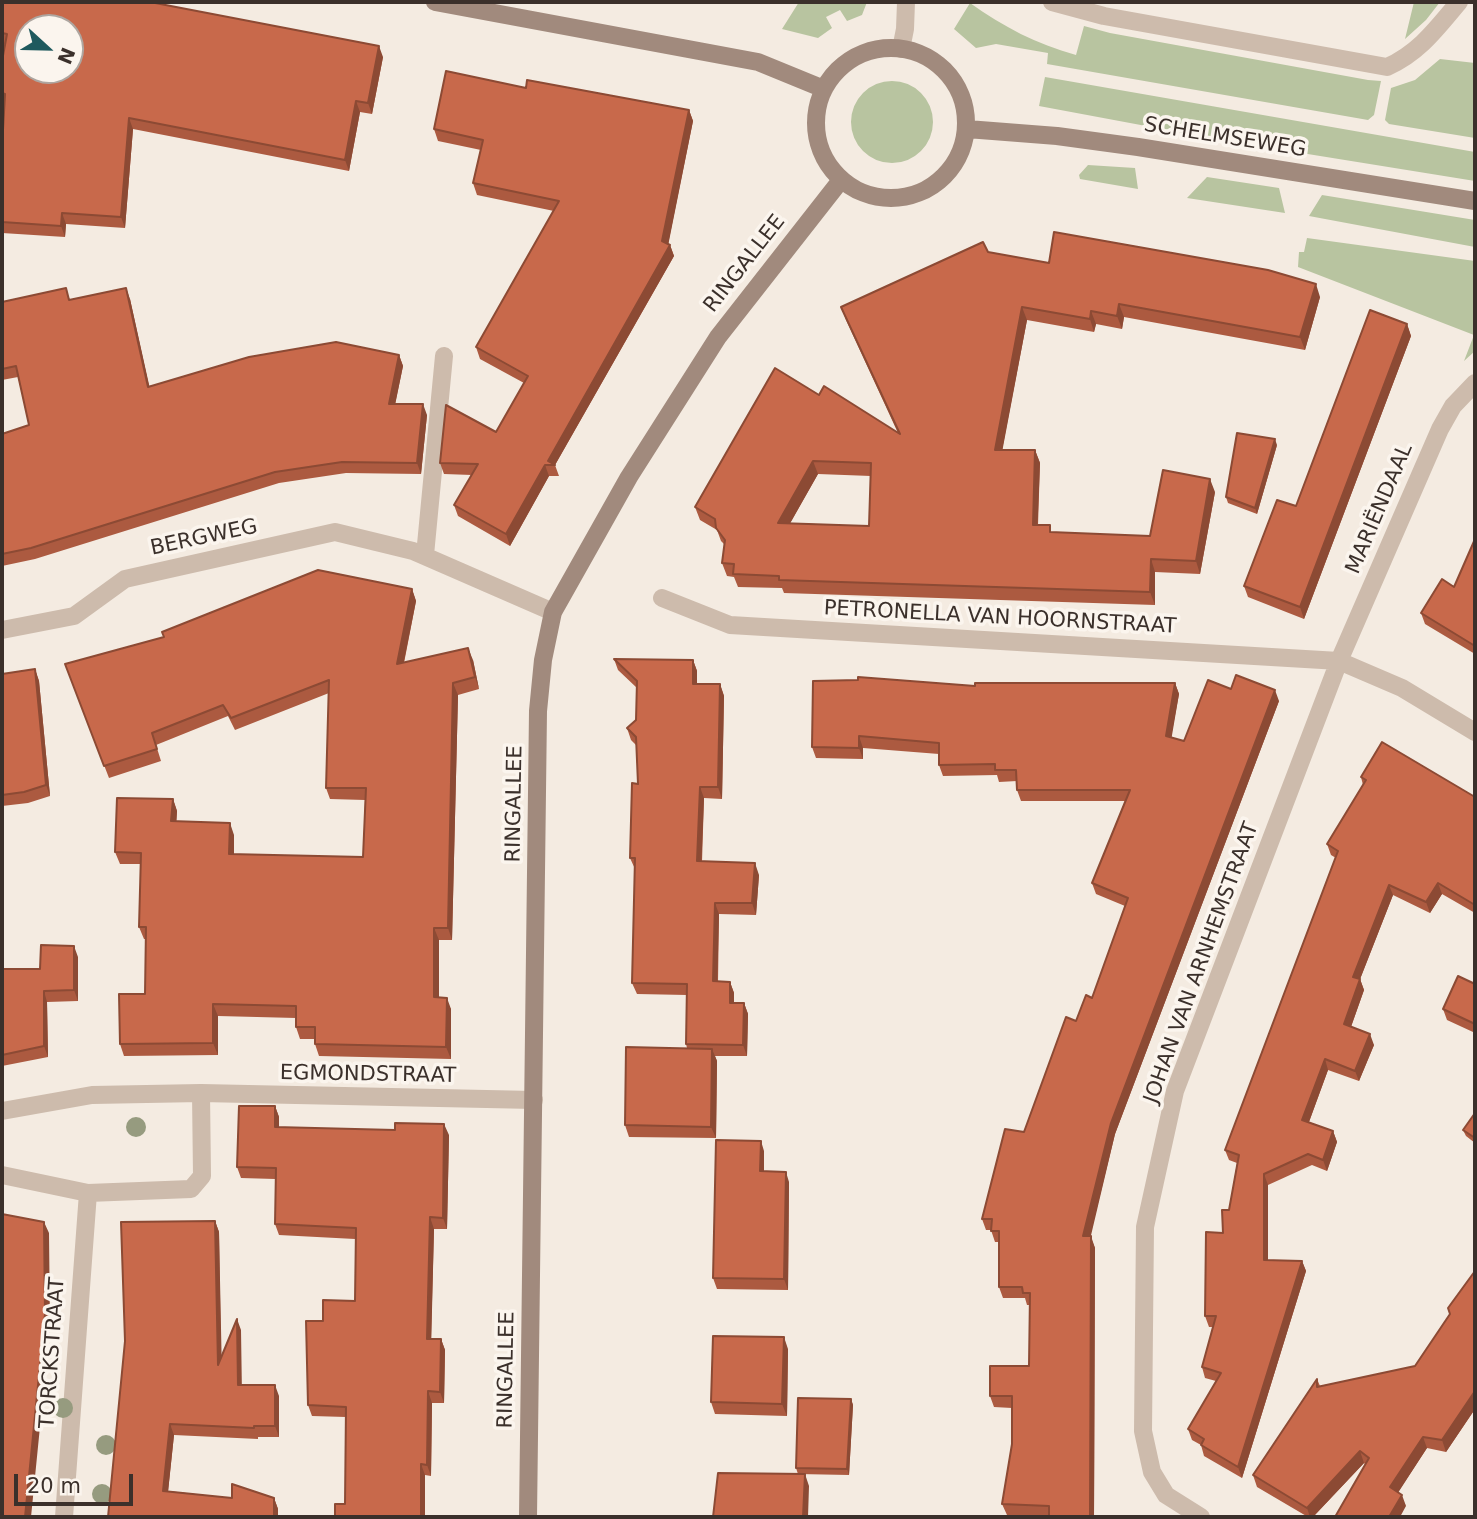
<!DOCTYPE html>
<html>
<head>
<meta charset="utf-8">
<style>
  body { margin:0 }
  #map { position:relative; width:1477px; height:1519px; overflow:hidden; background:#f4ebe1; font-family:"DejaVu Sans",sans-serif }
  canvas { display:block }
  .frame { position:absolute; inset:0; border:4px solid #3b302b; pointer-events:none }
  .north { position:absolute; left:14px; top:14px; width:70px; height:70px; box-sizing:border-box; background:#fbf5ee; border:2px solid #aea6a0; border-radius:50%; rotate:112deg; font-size:19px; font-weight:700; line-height:28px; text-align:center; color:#3b302b }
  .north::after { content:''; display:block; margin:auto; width:24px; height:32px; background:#1f5a5e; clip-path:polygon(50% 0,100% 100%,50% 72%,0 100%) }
  .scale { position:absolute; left:14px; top:1474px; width:119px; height:32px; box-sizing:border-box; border:4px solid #3b302b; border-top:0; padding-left:9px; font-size:21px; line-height:24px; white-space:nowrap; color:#3b302b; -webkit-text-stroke:5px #fbf5ee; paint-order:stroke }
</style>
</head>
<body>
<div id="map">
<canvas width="1477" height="1519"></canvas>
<div class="frame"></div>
<div class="north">N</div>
<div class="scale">20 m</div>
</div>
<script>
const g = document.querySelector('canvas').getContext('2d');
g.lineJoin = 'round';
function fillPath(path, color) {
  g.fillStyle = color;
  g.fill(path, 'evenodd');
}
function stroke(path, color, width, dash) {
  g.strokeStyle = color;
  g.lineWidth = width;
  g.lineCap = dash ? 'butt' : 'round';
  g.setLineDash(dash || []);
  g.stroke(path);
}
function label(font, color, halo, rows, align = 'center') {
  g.font = font + ' "DejaVu Sans",sans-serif';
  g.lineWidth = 7;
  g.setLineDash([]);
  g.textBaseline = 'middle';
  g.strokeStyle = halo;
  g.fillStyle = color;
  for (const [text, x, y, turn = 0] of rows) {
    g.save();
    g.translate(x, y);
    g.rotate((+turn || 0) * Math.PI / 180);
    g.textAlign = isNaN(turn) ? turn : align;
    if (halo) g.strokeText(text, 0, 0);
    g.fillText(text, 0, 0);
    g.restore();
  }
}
fillPath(new Path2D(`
  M799,2h68l-5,13 -15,6 -7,-11 -14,7 6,11 -14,10 -36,-9z
  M1414,2h26l-14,18 -21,19z
  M970,3c34,24 66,41 106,52l8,-29 26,7 258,47 13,1 -7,34 -6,5 -321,-56 1,-11 -52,-9 -20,4 -22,-19z
  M1440,59l35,4v75l-86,-14 -4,-4 6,-32 24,-8z
  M1045,77l430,75v29l-254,-41 -182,-34z
  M851 122a41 41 0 1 1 82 0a41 41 0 1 1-82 0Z
  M1088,165l47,3 3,21 -58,-10 -1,-4z
  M1207,177l72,11 6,25 -98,-15z
  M1322,195l153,25v27l-166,-31z
  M1307,238l168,23v90l-11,10 10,-26 -176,-68 1,-15h5z`), '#b8c4a0');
stroke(new Path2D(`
  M1052,2l52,14 283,51c32,-14 50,-39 72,-65
  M901,49l4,-20 1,-27
  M425,555l19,-199
  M662,598l68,27 609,36 63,27 73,44
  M2,630l72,-14 51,-37 210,-47 78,19 140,61
  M2,1111l90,-16 109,-2 333,7
  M2,1175l86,18 103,-4 11,-13 -1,-83
  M64,1517l24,-324
  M1201,1517l-35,-22 -14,-23 -9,-41 2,-204 30,-136 164,-430 101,-232 13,-23 22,-23`), '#cdbbac', 18);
stroke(new Path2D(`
  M435,2l323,60 66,27
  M816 123a75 75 0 1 1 150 0a75 75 0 1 1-150 0Z
  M967,129l90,7 81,11 337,54
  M528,1517l10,-806 5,-51 10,-48 76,-135 89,-140 123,-157`), '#a18a7d', 18);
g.fillStyle = '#969b7f';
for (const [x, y] of [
  [136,1127],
  [63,1408],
  [106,1445],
  [102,1494]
]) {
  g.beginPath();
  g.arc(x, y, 10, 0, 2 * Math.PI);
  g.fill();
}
fillPath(new Path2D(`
  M2,2l381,55 -11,57 -12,-2 -11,59 -216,-42 -8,99 -59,-4 -1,13 -63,-4v-85l3,-44h-3v-43l3,-17h-3z
  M526,88l163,22 4,11 -25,123 2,1 4,11 -119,209 4,11h-10l-39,70 -52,-30 -4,-11 18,-30 -28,-1 -4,-11 56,-31 28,-49 -44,-24 -4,-12 78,-136 -77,-16 -4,-12 8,-33 -43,-9 -4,-12z
  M988,252l61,11 271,34 -15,53 -181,-33 -2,12 -26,-5 -2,8 -67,-12 -25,130h33l5,13 -2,62 15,8 97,3 65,-44 -15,82 -45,-2v33l-371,-12 -2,-5 -44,-1 -4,-10 -7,-1 -5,-13 3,-18 -4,-4 -4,-11 -17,-10 -5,-13 124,-112 79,38 -52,-113 -5,-13zM818,474l53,2 -2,50 -79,-3z
  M70,299h60l19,87 250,-31 4,11 -8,38 32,11 -6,59 -75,-1 -67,10 -244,76 -33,7v-132l27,-9 -11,-48 -16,3v-78z
  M1407,324l4,12 -107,283 -56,-22 -4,-11 52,-80z
  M1277,445l-20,69 -29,-11 -2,-6z
  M1475,539v115l-50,-30 -4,-11 33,-26z
  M412,589l4,12 -12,62 69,-3 6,29 -21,6 -6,245h-13v57l12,12v50l-132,-3 -4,-12v-5h-15l-4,-12v-9l-78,-2v39l-94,1 -4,-12 25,-50 1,-55h-2l-5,-12 2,-63h-21l-5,-12 58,-53 4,12 -1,10 58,14v19l129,3 2,-57 -35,-1 -4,-11 3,-95 -94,37 -7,-14 -72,29 5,16 -52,17 -44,-114z
  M614,659l79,1 4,11v13h23l4,12 -2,103 -18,-1 -2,64 57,13 -3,40 -37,-1 -1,68h12l4,11v10h10l4,11 -1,42h-32l2,5 -1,77 -87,-1 -4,-12 62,-77 -1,-4 1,-49 -50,-1 -5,-11 3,-114 -5,-11 8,-74 -2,-39 -5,-5 -4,-12 9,-8 1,-32 -19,-18z
  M35,669l4,12 11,115 -22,7 -26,3v-132z
  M1175,683l4,11 -8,43 13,4 47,-52 48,12 -164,433 -25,102 5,12 -1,269h-45l-42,-2 -5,-11 10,-60v-36l-18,-1 -4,-11 39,-30 1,-61h-3l-2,-7h-22l-4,-11v-45h-4l-4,-12h-5l-4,-11 94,-198 16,-23 33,-92 -29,-12 -4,-11 33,-82h-104l-4,-11v-9l-18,1 -2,-7 -54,1 -4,-11v-11l-76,-6v11l-47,-1 -4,-11 163,-61z
  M1361,777l114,20v116l-33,-19 -12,19 -37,-18 -33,84 4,11 -13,37 23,18 -15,36 -31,-11 -19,52 24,9 4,11 -10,29 -15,-6 -44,20v75l34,1 4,10 -64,207 -38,-22 -3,-11 -9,-5 -4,-11 28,-48 -11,-3 -3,-11 11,-40h-4l-4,-11 18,-83 6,-23 8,-47 -8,-3 -4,-10 111,-292 -5,-3 -4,-11 36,-59z
  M78,957v44l-31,1 1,55 -46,9v-97h38z
  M1475,984v55l-2,-7 -26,-12 -4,-11z
  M275,1106l4,11v10l170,8 -2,94h-13l-3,110h10l4,11 -1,53h-12l-1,73 -6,-1 -80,29 1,-87 -34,-1 -4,-11 15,-84 32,-20v-62l-76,-4 -4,-11v-45l-34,-1 -4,-11z
  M1475,1113v30l-9,-7 -3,-6z
  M764,1151v20l25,11 -1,108 -71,-1 -4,-11z
  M215,1221l4,11 2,124 20,-26v55l38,11v41h-21v2l-84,-4 -6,56 64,7h42l4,11 -170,8z
  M1475,1271v138l-29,43 -19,-4 -29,44 8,14 -42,-43 -51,54h-5l-51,-30 -4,-12 64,-96 3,7 95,-20 35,-52z
  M788,1349l-1,67 -72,-2 -4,-12z
  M851,1399l2,6 -4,70 -51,-1 -2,-6z`), '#ac5a40');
fillPath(new Path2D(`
  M379,46l4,11 -11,57 -4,-11z
  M356,101l4,11 -11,59 -4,-11z
  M689,110l4,11 -26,130 3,-6 4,11 -119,209 -7,-4 114,-220z
  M129,118l4,11 -8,99 -4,-11z
  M62,213l4,11 -1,13 -4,-11z
  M1316,284l4,13 -15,53 -5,-13z
  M126,288l4,11 22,99 -4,-11z
  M1119,304l5,13 -2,12 -5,-13z
  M1022,307l5,13 -27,143 -5,-13z
  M1091,311l5,13 -2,8 -4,-13z
  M1407,324l4,12 -107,283 -4,-12z
  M399,355l4,11 -10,49 -4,-11z
  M423,404l4,11 -6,59 -4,-11z
  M1275,439l2,6 -20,69 -2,-6z
  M1035,450l5,13 -3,75 -4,-13z
  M813,461l5,13 -35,62 -5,-13z
  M545,465l4,11 -39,70 -4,-12z
  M1210,479l5,13 -15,82 -4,-13z
  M1151,559l4,13v33l-5,-13z
  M412,589l4,12 -15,75 -4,-12z
  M468,648l5,12 6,29 -4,-12z
  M693,660l4,11v24l-4,-11z
  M35,669l4,12 11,115 -4,-11z
  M453,683l5,12 -6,245 -4,-12z
  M1175,683l4,11 -9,53 -4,-11z
  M720,684l4,12 -2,103 -4,-12z
  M1275,690l4,11 -164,433 -27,114 -5,-12 28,-113z
  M859,736l4,12v11l-4,-11z
  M700,787l4,11 -3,75 -4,-12z
  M173,799l4,12 -1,22 -5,-12z
  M230,823l4,12v31l-5,-12z
  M755,863l4,12 -3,40 -4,-12z
  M1438,883l4,11 -12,19 -4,-11z
  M1389,885l4,10 -36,92 -4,-10z
  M715,903l4,11 -2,79 -4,-12z
  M434,928l5,12v69l-5,-12z
  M74,946l4,11v44l-4,-11z
  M1360,979l4,11 -16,45 -4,-11z
  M730,982l4,11v21l-4,-11z
  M44,991l3,11 1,55 -4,-11z
  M447,998l4,11v50l-5,-12z
  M744,1003l4,11 -1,42 -4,-11z
  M213,1004l5,12v39l-5,-12z
  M1370,1034l4,11 -15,36 -4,-10z
  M712,1049l5,12 -1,77 -5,-11z
  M1325,1059l3,11 -22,60 -4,-10z
  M275,1106l4,11v21l-4,-11z
  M444,1124l5,11 -2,94 -4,-11z
  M1333,1131l4,11 -10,29 -4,-11z
  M761,1141l3,10v30l-4,-10z
  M786,1172l3,10 -1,108 -4,-11z
  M1264,1174l4,11v86l-4,-11z
  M430,1217l4,12 -3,121 -4,-11z
  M215,1221l4,11 3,144 -4,-11z
  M44,1222l5,11 1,93 -19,191h-6z
  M1091,1236l4,12 -1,269h-4z
  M1302,1261l4,10 -64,207 -4,-11z
  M237,1319l4,11 1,66 -4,-11z
  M784,1337l4,12 -1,67 -5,-12z
  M441,1339l4,11 -1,53 -4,-11z
  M275,1385l4,11v41l-4,-11z
  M428,1391l4,12 -1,73 -4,-11z
  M1475,1391v18l-29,43 -4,-12z
  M851,1399l2,6 -4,70 -2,-6z
  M170,1424l4,11 -7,67 -4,-11z
  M1423,1437l4,11 -33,51 -4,-12z
  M1360,1451l4,12 -51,54h-3l-3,-9z
  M421,1464l4,11v42h-4z
  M805,1474l4,12 -1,31h-5z
  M1402,1495l4,11 -6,11h-11z
  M274,1498l4,11v8h-4z`), '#8c4a34');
const building = new Path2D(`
  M2,2h148l229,44 -11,57 -12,-2 -11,59 -216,-42 -8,99 -59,-4 -1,13 -59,-4v-74l3,-54 -3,-1v-32l5,-27 -5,-1zM28,28h42v42h-42z
  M446,71l80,17 1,-8 162,30 -27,131 8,4 -122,216 7,4h-10l-39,69 -52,-29 24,-41 -38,-1 6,-58 50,27 32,-56 -52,-29 83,-146 -86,-18 10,-43 -49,-11z
  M1054,232l214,38 48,14 -16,53 -181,-33 -2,12 -26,-5 -1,8 -68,-12 -27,143h40l-2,75h17v7l100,4 13,-66 47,9 -14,82 -45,-2 -1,33 -371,-12v-4l-46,-2 1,-10 -12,-1 3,-23 -9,-12 -1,-9 -20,-12 80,-139 44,27 5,-9 76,48 -59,-127 142,-65 5,10 61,11zM813,461l58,2 -2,63 -91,-3z
  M66,288l3,12 57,-12 22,99 101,-30 87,-15 63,13 -10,49h34l-6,59 -75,-1 -67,10 -244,76 -29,6v-120l27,-9 -13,-59 -14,3v-67z
  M1370,310l37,14 -107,283 -56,-21 33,-86 19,6z
  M1237,433l38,6 -20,69 -29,-11z
  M1475,539v107l-54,-33 21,-34 12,8z
  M318,570l94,19 -15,75 71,-16 7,29 -22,6 -5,245h-14v69l13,1 -1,49 -131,-3v-17h-19v-21l-83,-2v39l-93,1 -1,-50h26l1,-67h-7l2,-74 -26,-1 2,-54 56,1 -2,22 59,2 -1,31 134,3 3,-69h-40l3,-108 -98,38 -8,-13 -71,28 5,16 -53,17 -39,-102 99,-27 -2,-5z
  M614,659l79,1v24h27l-2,103h-18l-3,74 58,2 -3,40h-37l-2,78 17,1v21h14l-1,42 -57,-1 1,-60 -55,-1 3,-125h-5l2,-75 6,1 -2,-47 -9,-9 9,-8 1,-39z
  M35,669l11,116 -22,7 -22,3v-121z
  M1236,675l39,15 -164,433 -28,113h8l-1,281h-41v-11l-47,-2 10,-60v-48h-22v-30h39l1,-73h-7l-1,-6h-23v-56h-8l1,-12h-10l23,-90 19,3 42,-115 10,4 10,-26 6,3 36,-100 -36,-15 38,-93h-113l-1,-20h-21v-6l-56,1v-22l-80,-7v12l-47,-1 1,-66 45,-1v-3l117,9v-3h200l-9,53 18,5 24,-61 23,9z
  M1382,742l93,55v108l-37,-22 -12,19 -37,-17 -36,92 7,2 -16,45 26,10 -15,37 -30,-12 -23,61 31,11 -10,29 -15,-6 -44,20v86l38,1 -64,206 -37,-22 3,-6 -16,-10 33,-56 -19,-6 14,-51h-11l1,-84 17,1 -1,-23h7l10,-55 -14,-5 113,-299 -11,-7 39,-64 -5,-3z
  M41,945l33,1v44l-30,1v55l-42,9v-86h38z
  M1458,976l17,8v40l-32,-15z
  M626,1047l86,2 -1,78 -86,-2z
  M239,1106h36v21l120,3v-7l49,1 -1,94 -13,-1 -3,122h14l-1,53 -12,-1 -1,74 -6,-1v53h-86v-13h10l1,-97 -38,-2 -2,-84h17v-21l32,1 1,-73 -81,-4 1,-56 -39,-1z
  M1475,1113v25l-12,-8z
  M716,1140l45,1 -1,30 26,1 -2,107 -71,-1z
  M2,1214l42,8 1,92 -20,203h-23z
  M215,1221l3,144 19,-46 1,66h37v41h-21v2l-84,-4 -7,67 69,7v-14l42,14v19h-166l17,-176 -4,-119z
  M1475,1271v120l-33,49 -19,-3 -33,50 12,8 -13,22h-54l34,-59 -9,-7 -53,57 -54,-33 64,-96v8l98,-21 35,-52 -2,-6z
  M713,1336l71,1 -2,67 -71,-2z
  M798,1398l53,1 -4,70 -51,-1z
  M718,1473l87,1 -2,43h-90z`);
fillPath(building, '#c8694b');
stroke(building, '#8c4a34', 2);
label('21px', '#3b302b', '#fbf5ee', [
  ["SCHELMSEWEG",1225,138,9],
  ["RINGALLEE",745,264,-52],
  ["MARIËNDAAL",1380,509,-67],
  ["BERGWEG",204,538,-12],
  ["PETRONELLA VAN HOORNSTRAAT",1000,618,3],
  ["RINGALLEE",515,804,-89],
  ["JOHAN VAN ARNHEMSTRAAT",1202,963,-70],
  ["EGMONDSTRAAT",368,1075,1],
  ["TORCKSTRAAT",53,1353,-86],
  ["RINGALLEE",507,1370,-89]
]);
</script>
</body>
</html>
